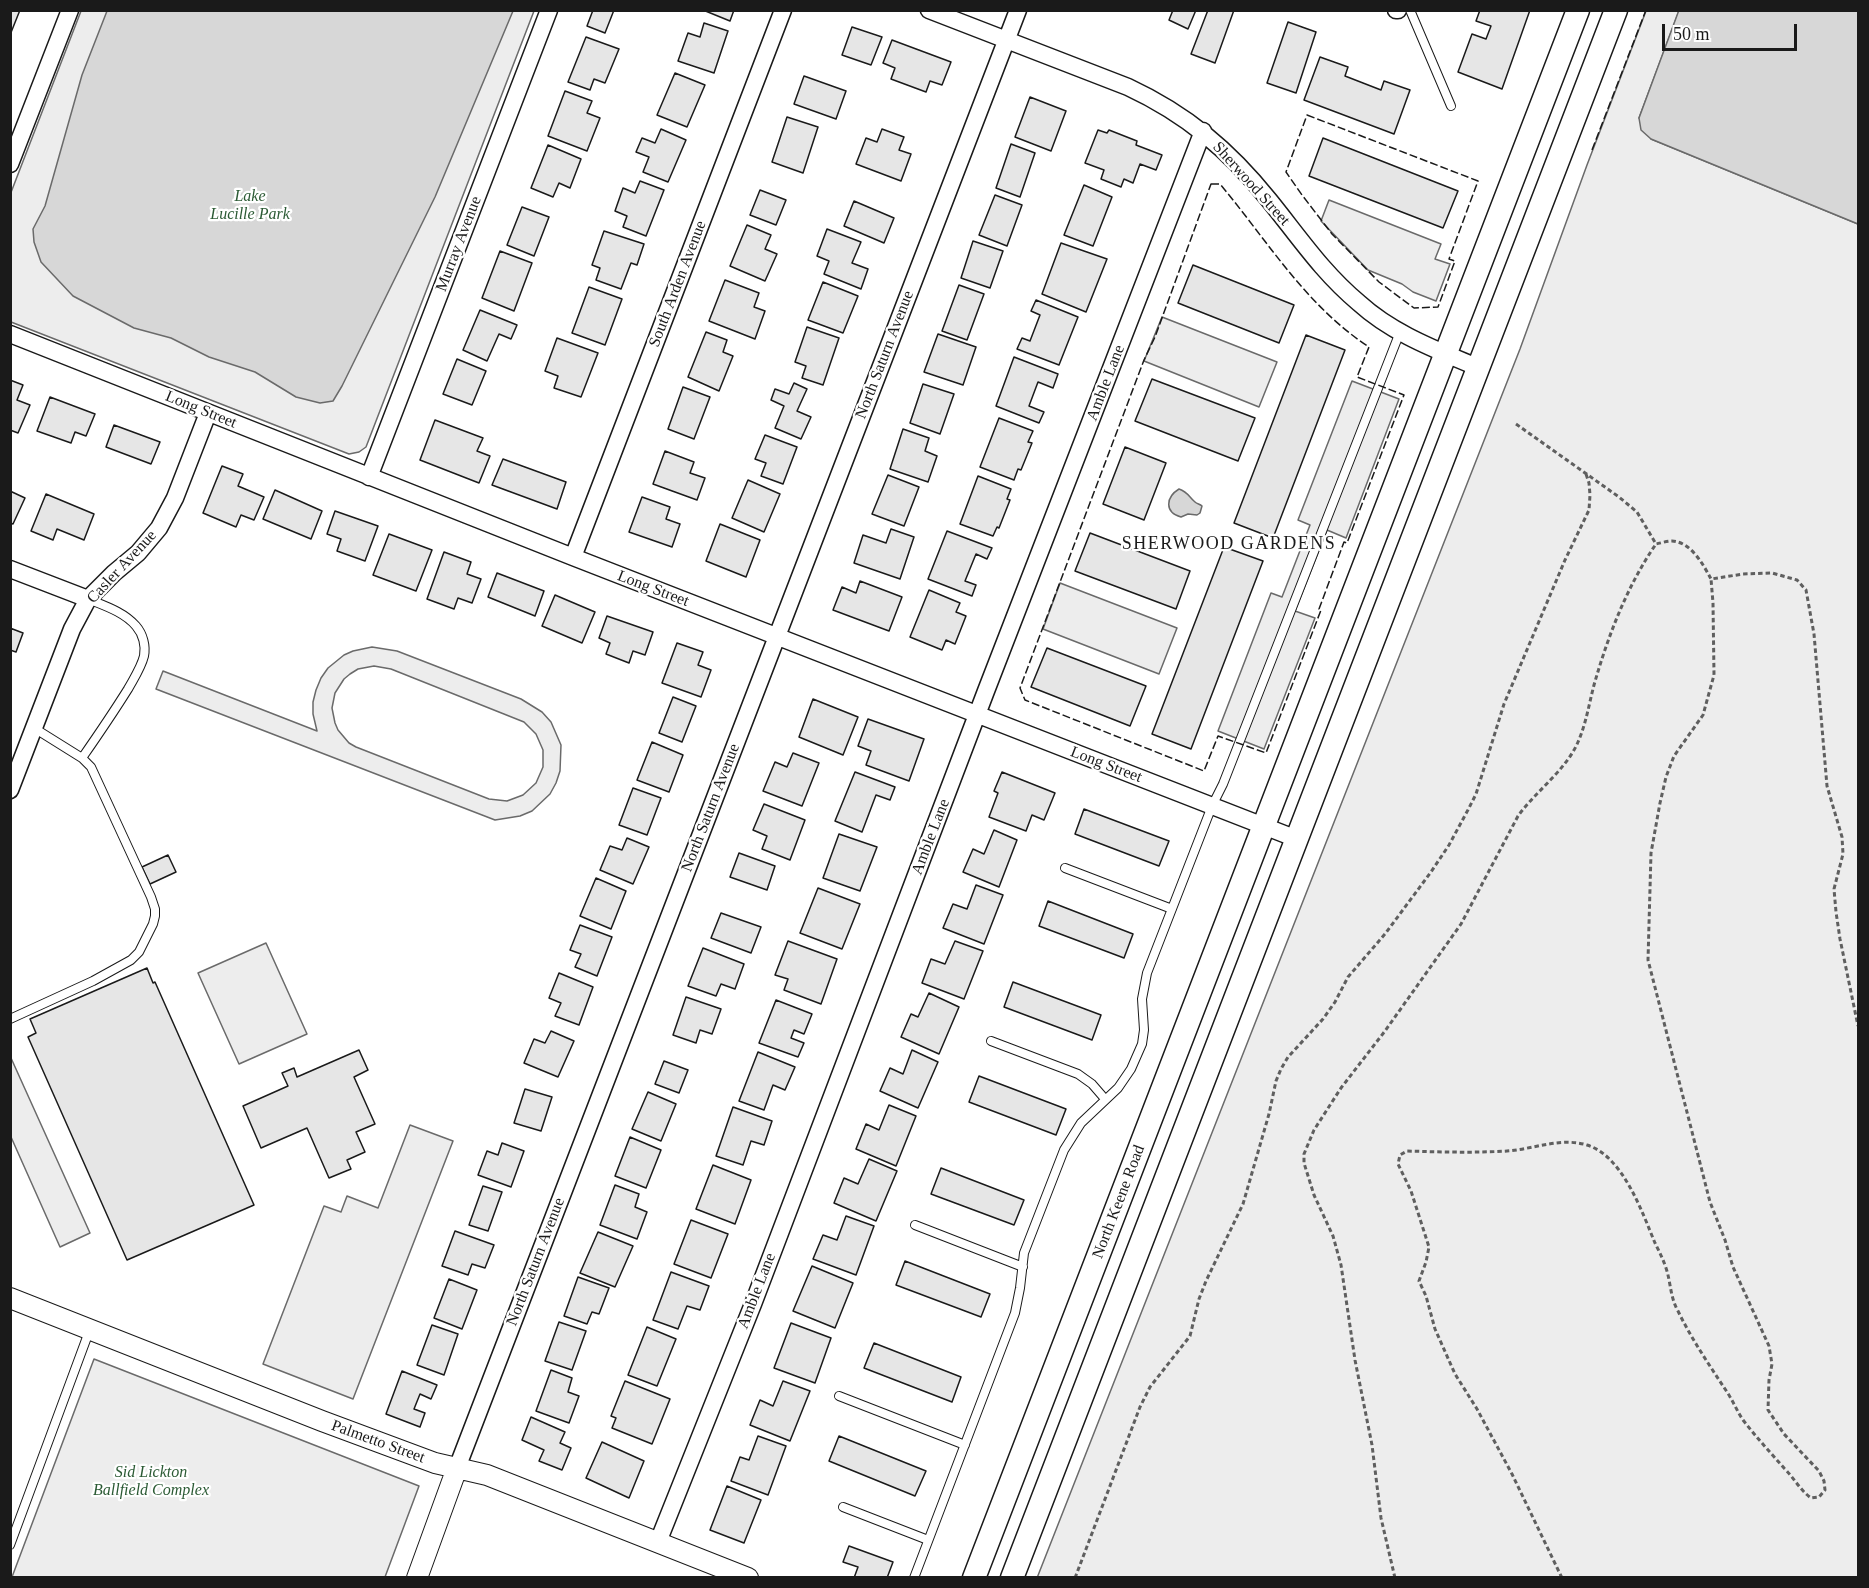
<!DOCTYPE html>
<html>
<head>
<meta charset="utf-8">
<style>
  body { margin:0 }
  #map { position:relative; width:1869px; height:1588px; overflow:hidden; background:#fff; font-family:"Times New Roman",serif }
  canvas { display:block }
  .frame { position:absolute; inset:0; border:12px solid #1a1a1a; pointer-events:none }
  .scale { position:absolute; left:1662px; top:24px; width:135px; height:27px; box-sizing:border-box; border:3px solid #1a1a1a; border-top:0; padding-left:8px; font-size:18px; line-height:21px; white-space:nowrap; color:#1a1a1a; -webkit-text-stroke:4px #fff; paint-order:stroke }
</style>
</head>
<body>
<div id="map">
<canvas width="1869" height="1588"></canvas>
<div class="frame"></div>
<div class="scale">50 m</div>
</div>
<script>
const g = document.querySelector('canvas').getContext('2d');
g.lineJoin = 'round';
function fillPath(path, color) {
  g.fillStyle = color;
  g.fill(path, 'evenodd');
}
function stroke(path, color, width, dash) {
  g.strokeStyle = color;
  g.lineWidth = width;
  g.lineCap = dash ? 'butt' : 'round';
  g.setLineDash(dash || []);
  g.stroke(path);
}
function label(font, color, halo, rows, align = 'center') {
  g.font = font + ' "Times New Roman",serif';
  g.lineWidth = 4.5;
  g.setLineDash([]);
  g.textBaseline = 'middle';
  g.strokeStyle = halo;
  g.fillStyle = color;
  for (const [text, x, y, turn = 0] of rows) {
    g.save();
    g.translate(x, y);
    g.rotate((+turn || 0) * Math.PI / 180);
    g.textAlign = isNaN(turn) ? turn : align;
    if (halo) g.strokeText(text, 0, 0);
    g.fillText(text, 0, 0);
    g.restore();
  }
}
const built = new Path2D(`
  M81,11h453l-168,436 -7,5 -10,2 -338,-132 -1,-127z
  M1646,11h33l-40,107 12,21 207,85v1353l-821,1 483,-1229 67,-184z
  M1329,200l112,44 -6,15 15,5 -14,37 -23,-9 -11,-8 -34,-14 -47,-49z
  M1162,317l115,45 -18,45 -115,-46z
  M1352,381l47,18 -53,139 -19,-8 -32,81 20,7 -51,131 -46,-18 53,-138 11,4 28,-72 -12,-5z
  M1060,583l117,45 -18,46 -116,-45z
  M372,647l25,4 124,48 21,13 9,10 10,23 -1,26 -4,12 -6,11 -18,17 -12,5 -25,4 -339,-131 7,-18 154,60 -4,-17v-12l3,-12 5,-12 7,-10 16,-13 9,-4zM374,666l17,3 133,53 12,12 7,16v17l-7,16 -13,12 -16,6 -18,-2 -133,-52 -7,-4 -11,-13 -3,-7 -3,-15 3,-15 9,-14 6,-5 8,-5z
  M266,943l41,91 -68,30 -41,-91z
  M11,1058l79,175 -30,14 -49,-110z
  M410,1125l43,16 -100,258 -90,-35 61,-158 17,6 6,-16 31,12z
  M94,1359l325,127 -34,91h-373z`);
fillPath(built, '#ededed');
stroke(built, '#6a6a6a', 1.5);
const water = new Path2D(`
  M1679,10l179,1v213l-207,-85 -10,-9 -2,-12z
  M107,11h406l-78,186 -93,189 -9,15 -13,2 -24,-6 -41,-25 -46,-15 -38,-19 -37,-10 -61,-32 -32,-34 -7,-20 -1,-13 12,-23 37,-131z
  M1179,489c9,3 10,8 16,13 2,2 5,2 7,4l-2,7 -3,2 -9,-1 -7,3c-17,-5 -15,-20 -2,-28z`);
fillPath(water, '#d7d7d7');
stroke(water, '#6a6a6a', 1.5);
const building = new Path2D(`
  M10,10h10l-10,25z
  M593,10h21l-9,23 -18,-7z
  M703,10h31l-4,11z
  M1173,10h23l-8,19 -19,-9z
  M1208,10h26l-19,53 -24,-9z
  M1480,10h50l-28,79 -44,-17 14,-38 14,5 5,-13 -15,-5z
  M1288,22l28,10 -20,61 -29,-10z
  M704,23l24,8 -14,42 -36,-12 10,-28 12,4z
  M852,27l30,10 -11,28 -29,-10z
  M586,37l33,12 -14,34 -11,-4 -4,11 -22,-8z
  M892,40l59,22 -9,23 -12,-4 -4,11 -35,-13 4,-11 -12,-5z
  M1320,57l28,10 -3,9 36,14 3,-9 26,9 -16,44 -90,-34z
  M675,73l30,12 -18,42 -30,-12z
  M804,76l42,15 -10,28 -42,-15z
  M565,91l27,10 -5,12 13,5 -13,33 -39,-15z
  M1030,97l36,14 -15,40 -36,-14z
  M787,117l31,10 -15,46 -31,-11z
  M661,129l25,11 -18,42 -25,-10 6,-15 -13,-5 6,-14 13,5z
  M882,129l22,8 -5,13 12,4 -10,27 -45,-17 10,-26 11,4z
  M1098,130l9,3 2,-3 28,11 -1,4 26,10 -6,15 -16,-6 -7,19 -9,-4 -3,8 -20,-8 3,-9 -19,-7z
  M1323,138l135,53 -15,37 -134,-52z
  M1011,144l24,9 -15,44 -24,-9z
  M548,145l33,14 -11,29 -11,-5 -6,14 -22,-9z
  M640,181l24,9 -18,46 -23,-9 4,-11 -12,-5 8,-23 12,5z
  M1084,185l28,12 -19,49 -29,-11z
  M760,190l26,10 -10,25 -26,-10z
  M995,195l27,10 -15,41 -28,-11z
  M854,201l40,17 -10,25 -40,-17z
  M522,207l27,10 -15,39 -27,-11z
  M747,225l24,10 -6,14 12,5 -12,27 -35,-15z
  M827,229l34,13 -9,21 16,6 -7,20 -37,-15 5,-13 -12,-5z
  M604,231l40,13 -7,21 -6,-2 -10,26 -25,-9 4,-12 -8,-3z
  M973,241l30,10 -13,37 -29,-10z
  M1061,243l46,16 -21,53 -44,-18z
  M500,251l32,12 -18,48 -32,-13z
  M1193,265l101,40 -15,38 -101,-40z
  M725,280l34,13 -5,14 11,4 -10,28 -46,-18z
  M823,282l35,14 -15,37 -35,-13z
  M959,285l25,9 -17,46 -25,-9z
  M589,287l33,12 -17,46 -33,-12z
  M1036,300l42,17 -19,48 -42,-16 5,-11 8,3 10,-26 -9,-4z
  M480,310l37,15 -6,14 -12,-5 -12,27 -24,-11z
  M807,327l32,11 -16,47 -21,-7 4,-12 -11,-4z
  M706,332l21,8 -4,12 10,4 -14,35 -31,-14z
  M938,334l38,13 -13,38 -39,-13z
  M1306,335l39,15 -72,188 -39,-15z
  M557,338l41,15 -17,44 -27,-9 4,-12 -13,-5z
  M1014,357l44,17 -5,14 -15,-6 -9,24 15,6 -5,11 -43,-17z
  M457,359l29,12 -14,34 -29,-11z
  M1152,379l103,39 -17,43 -103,-40z
  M10,380l13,5 -6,15 13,5 -12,28 -8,-3z
  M794,383l13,6 -10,22 14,6 -10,22 -26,-11 9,-22 -13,-6 4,-11 14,5z
  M923,384l31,10 -14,40 -30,-11z
  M683,387l27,10 -16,42 -26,-10z
  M50,397l45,17 -9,22 -11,-4 -4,11 -34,-12z
  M999,418l34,13 -5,11 4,1 -11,27 -3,-1 -4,11 -34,-13z
  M435,420l48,18 -6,13 13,5 -11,27 -59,-23z
  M114,425l46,17 -9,22 -45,-17z
  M903,429l26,9 -4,13 12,5 -9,26 -38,-13z
  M765,435l32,12 -14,37 -22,-8 5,-13 -11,-4z
  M1125,447l41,16 -22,57 -41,-16z
  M665,451l29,11 -4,11 15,5 -8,22 -44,-16z
  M503,459l63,23 -9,27 -65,-24z
  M222,466l21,8 -5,12 26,11 -10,23 -13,-5 -5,12 -33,-14z
  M888,475l31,12 -15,39 -32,-12z
  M978,476l33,13 -4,10 3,1 -11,28 -2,-1 -4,9 -33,-12z
  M748,480l32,14 -16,38 -32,-14z
  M275,490l47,21 -11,28 -48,-20z
  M10,491l15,7 -12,26 -3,-1z
  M46,494l48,20 -10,26 -27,-11 -4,11 -22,-9z
  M642,497l28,10 -4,12 14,5 -8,23 -43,-15z
  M335,511l43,15 -13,35 -28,-10 4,-12 -14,-5z
  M720,524l40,16 -14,37 -40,-16z
  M891,529l23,8 -14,42 -46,-16 9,-28 23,8z
  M947,531l45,17 -5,11 -11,-5 -11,27 11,4 -4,11 -44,-17z
  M1090,533l100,38 -14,38 -101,-38z
  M389,534l43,16 -16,41 -43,-16z
  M1224,547l39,14 -72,188 -39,-15z
  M444,552l27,10 -4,12 14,5 -9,24 -14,-5 -4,11 -27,-10z
  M497,573l47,18 -9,25 -47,-19z
  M860,581l42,16 -13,34 -56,-21 9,-23 14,6z
  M929,590l31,13 -4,9 10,4 -11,28 -9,-4 -4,10 -32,-13z
  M555,595l40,17 -13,31 -40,-17z
  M607,616l46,16 -8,23 -12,-4 -4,12 -23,-9 4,-11 -11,-5z
  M10,628l13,5 -7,19 -6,-2z
  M677,643l26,9 -5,13 13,5 -10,27 -39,-14z
  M1047,648l99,38 -16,40 -99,-39z
  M673,697l23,9 -14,36 -23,-9z
  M813,699l45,18 -15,38 -44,-18z
  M868,719l56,20 -15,42 -43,-16 5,-14 -13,-5z
  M652,742l31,13 -14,37 -32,-12z
  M793,753l26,10 -17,43 -39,-15 12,-29 12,5z
  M855,772l40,15 -5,13 -14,-5 -14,37 -27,-11z
  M1002,772l53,21 -11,27 -12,-5 -6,16 -37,-14 9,-24 -4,-2z
  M633,788l28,10 -14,37 -28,-10z
  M764,804l41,16 -15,40 -28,-11 5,-13 -14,-6z
  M1084,809l85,32 -10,25 -84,-32z
  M994,830l23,10 -18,47 -36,-15 10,-23 11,5z
  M839,834l38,13 -17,44 -37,-13z
  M627,838l22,9 -16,37 -33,-14 10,-24 12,4z
  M739,853l36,13 -8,24 -37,-13z
  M168,855l8,17 -26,12 -8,-17z
  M596,878l30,13 -15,38 -31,-13z
  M976,885l27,10 -19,49 -41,-16 10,-24 14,5z
  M818,888l42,16 -18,45 -42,-16z
  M1048,901l85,33 -9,24 -85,-32z
  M721,913l40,14 -10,26 -40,-15z
  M580,925l32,12 -15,39 -22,-9 6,-13 -11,-4z
  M788,941l49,18 -16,45 -37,-14 4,-11 -13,-4z
  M955,941l28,10 -19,48 -42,-16 9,-24 14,5z
  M703,948l41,16 -9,25 -14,-5 -5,12 -28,-10z
  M147,968l6,15 2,-1 99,223 -127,55 -99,-223 8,-4 -6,-14z
  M559,973l34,14 -14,38 -24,-9 6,-13 -12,-5z
  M1013,982l88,33 -9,25 -88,-33z
  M929,993l30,14 -20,47 -38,-17 10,-23 7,3z
  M686,997l35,12 -9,25 -12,-4 -4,13 -23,-8z
  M776,1000l36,14 -8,20 -10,-4 -3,8 13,5 -6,14 -39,-14z
  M551,1031l23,10 -16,36 -34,-14 10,-24 11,4z
  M359,1050l9,20 -14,7 21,47 -19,8 9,20 -18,8 4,9 -22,9 -22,-50 -46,20 -18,-42 45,-20 -6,-13 12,-5 3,9z
  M912,1050l26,12 -20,46 -38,-17 10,-23 13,6z
  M758,1052l37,15 -10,23 -12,-5 -9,25 -25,-9z
  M664,1061l24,9 -9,23 -24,-9z
  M979,1076l87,33 -10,26 -87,-33z
  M525,1089l27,8 -11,34 -27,-8z
  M648,1092l28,12 -15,37 -29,-12z
  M889,1105l27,11 -20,50 -40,-17 10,-25 13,6z
  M733,1107l39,14 -8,24 -13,-4 -8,24 -27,-9z
  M630,1137l31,13 -15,38 -31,-12z
  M502,1143l22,8 -13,36 -33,-12 9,-24 11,4z
  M869,1159l28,12 -21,50 -42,-18 10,-25 14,6z
  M713,1165l38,15 -16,44 -39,-15z
  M941,1168l83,32 -10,25 -83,-31z
  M615,1185l24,9 -4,13 12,5 -10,27 -37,-14z
  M483,1186l19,6 -14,39 -19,-6z
  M846,1216l28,10 -18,49 -43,-16 10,-24 14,5z
  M691,1220l37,14 -17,44 -37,-14z
  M455,1231l39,14 -9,23 -13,-4 -4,11 -26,-9z
  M598,1232l35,14 -18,41 -35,-14z
  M905,1261l85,33 -9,23 -85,-32z
  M812,1266l41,17 -18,45 -42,-17z
  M671,1272l38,14 -9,24 -13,-4 -9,23 -25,-9z
  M578,1277l31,11 -10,26 -7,-2 -5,12 -23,-8z
  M449,1279l28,11 -15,39 -28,-11z
  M559,1322l27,9 -14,39 -27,-9z
  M791,1323l40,15 -16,45 -41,-15z
  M432,1325l26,9 -14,41 -27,-10z
  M647,1327l29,12 -19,47 -29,-11z
  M874,1343l87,34 -9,25 -88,-34z
  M551,1370l21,8 -4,14 11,4 -10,27 -33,-12z
  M402,1371l35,14 -6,14 -11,-5 -6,15 11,4 -5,14 -34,-13z
  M625,1381l45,18 -18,45 -40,-16 4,-10 -5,-2z
  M783,1381l27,10 -20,50 -40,-16 10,-25 13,6z
  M531,1417l34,15 -5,11 11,5 -9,22 -23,-9 5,-11 -22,-10z
  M758,1436l28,10 -18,49 -37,-14 9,-24 9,3z
  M839,1436l87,35 -11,25 -86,-35z
  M602,1442l42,19 -15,37 -43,-20z
  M727,1486l34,14 -17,43 -34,-13z
  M849,1546l44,16 -6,16h-33l4,-11 -15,-5z`);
fillPath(building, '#e6e6e6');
stroke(building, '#1a1a1a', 1.5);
const service = new Path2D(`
  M1410,10l41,96
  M82,758c16,-23 31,-45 46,-69 6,-11 13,-21 16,-33 2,-10 -1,-22 -8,-30 -12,-14 -31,-20 -48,-27
  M1065,868l107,41
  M10,1019l83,-38 38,-21 8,-8 14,-28 2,-8v-7l-4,-12 -60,-130 -9,-9 -48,-30
  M991,1041l87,33 14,10 13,15
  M915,1225l108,42
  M839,1396l126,49
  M843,1507l85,33
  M10,1545l80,-216
  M914,1578l101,-265 5,-25 4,-35 40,-103 17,-27 37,-35 13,-19 11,-25 2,-14 -2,-31 5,-26 65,-167 11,-22 177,-452`);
const minor = new Path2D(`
  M929,10l199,77c58,27 101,63 141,113 30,37 53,72 90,103 34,31 78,47 120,65
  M1396,10h2
  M10,164l60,-154
  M10,334l563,223 724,282
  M369,477l180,-467
  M573,557l210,-547
  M10,569l78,30
  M10,790l62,-161 16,-30 26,-26 24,-20 21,-25 16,-30 33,-85
  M457,1468l561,-1458
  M658,1542l95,-238 233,-613 217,-560`);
const tertiary = new Path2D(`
  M10,1298l312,123 113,42 52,12 261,103
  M417,1578l40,-110`);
const secondary = new Path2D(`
  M974,1578l604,-1568
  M1012,1578l604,-1568`);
stroke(service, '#1a1a1a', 10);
stroke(minor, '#1a1a1a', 19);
stroke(tertiary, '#1a1a1a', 22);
stroke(secondary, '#1a1a1a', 25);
stroke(new Path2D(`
  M1516,424l103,73 18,15 19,32c5,-1 11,-3 16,-3 19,1 31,23 39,38l32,-5 29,-1 25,7 9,10 8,44 13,152 15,51 1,17 -9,35 2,23 4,27 18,87
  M1075,1578l65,-171 10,-20 40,-51 9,-37 7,-18 37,-77 26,-90 7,-33 5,-12 7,-12 35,-38 12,-17 13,-25 37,-43 46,-62 18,-27 20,-37 7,-14 28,-90 61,-144 24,-50 1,-15 -1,-12 -3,-9
  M1395,1578l-14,-60 -9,-73 -17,-85 -14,-95 -8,-29 -19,-41 -10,-32v-9l10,-24 27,-42 44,-57 76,-107 57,-108c18,-25 48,-46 60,-74 8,-18 11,-38 16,-57 14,-49 33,-99 62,-141
  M1562,1578l-50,-104 -35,-65 -22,-35 -20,-45 -9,-33 -7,-15 7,-19 3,-15 -18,-56 -13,-27 2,-9 7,-4c33,1 67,2 100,0 27,-2 54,-14 80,-6 36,11 55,67 68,98 4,8 8,16 11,25 5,15 4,29 12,43 14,29 32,55 49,81 6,9 10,19 16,28 13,17 27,32 41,48 10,10 16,22 27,30l8,-1 6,-7 -1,-9 -5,-10 -35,-37 -16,-24 1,-30 3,-16 -3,-18 -36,-79 -8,-27 -15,-38 -62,-242 3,-107 9,-50 6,-26 8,-21 29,-41 11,-40 -1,-72 -2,-24`), '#5f5f5f', 3, [4.5, 3]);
stroke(service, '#fff', 8);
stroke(minor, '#fff', 16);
stroke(tertiary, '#fff', 20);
stroke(secondary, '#fff', 22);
stroke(new Path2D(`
  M1307,115l171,66 -29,78 6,2 -17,46 -24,1 -35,-26 -47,-48 -30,-39 -16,-23z
  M1592,150l54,-140
  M1211,184h9c47,56 86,122 149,163l-12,30 47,18 -57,148 -3,-1 -25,67 2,1 -55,143 -48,-17 -14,35 -179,-71 -5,-12 124,-328 11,-23z`), '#1a1a1a', 1.5, [8, 3]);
label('16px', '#1a1a1a', '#fff', [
  ["Sherwood Street",1251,184,48],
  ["Murray Avenue",459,244,-69],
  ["South Arden Avenue",678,284,-69],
  ["North Saturn Avenue",885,355,-69],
  ["Amble Lane",1106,383,-69],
  ["Long Street",201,410,22],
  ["Casler Avenue",122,567,-47],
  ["Long Street",653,589,21],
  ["Long Street",1106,765,21],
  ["North Saturn Avenue",711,808,-69],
  ["Amble Lane",931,837,-69],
  ["North Keene Road",1119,1202,-69],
  ["North Saturn Avenue",536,1262,-69],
  ["Amble Lane",757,1291,-69],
  ["Palmetto Street",378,1442,20]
]);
label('italic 16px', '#2b5a34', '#fff', [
  ["Lake",250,197],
  ["Lucille Park",250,215],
  ["Sid Lickton",151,1473],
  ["Ballfield Complex",151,1491]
]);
g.letterSpacing = '1.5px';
label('18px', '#1a1a1a', '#fff', [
  ["SHERWOOD GARDENS",1229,544]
]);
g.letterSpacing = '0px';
</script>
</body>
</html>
